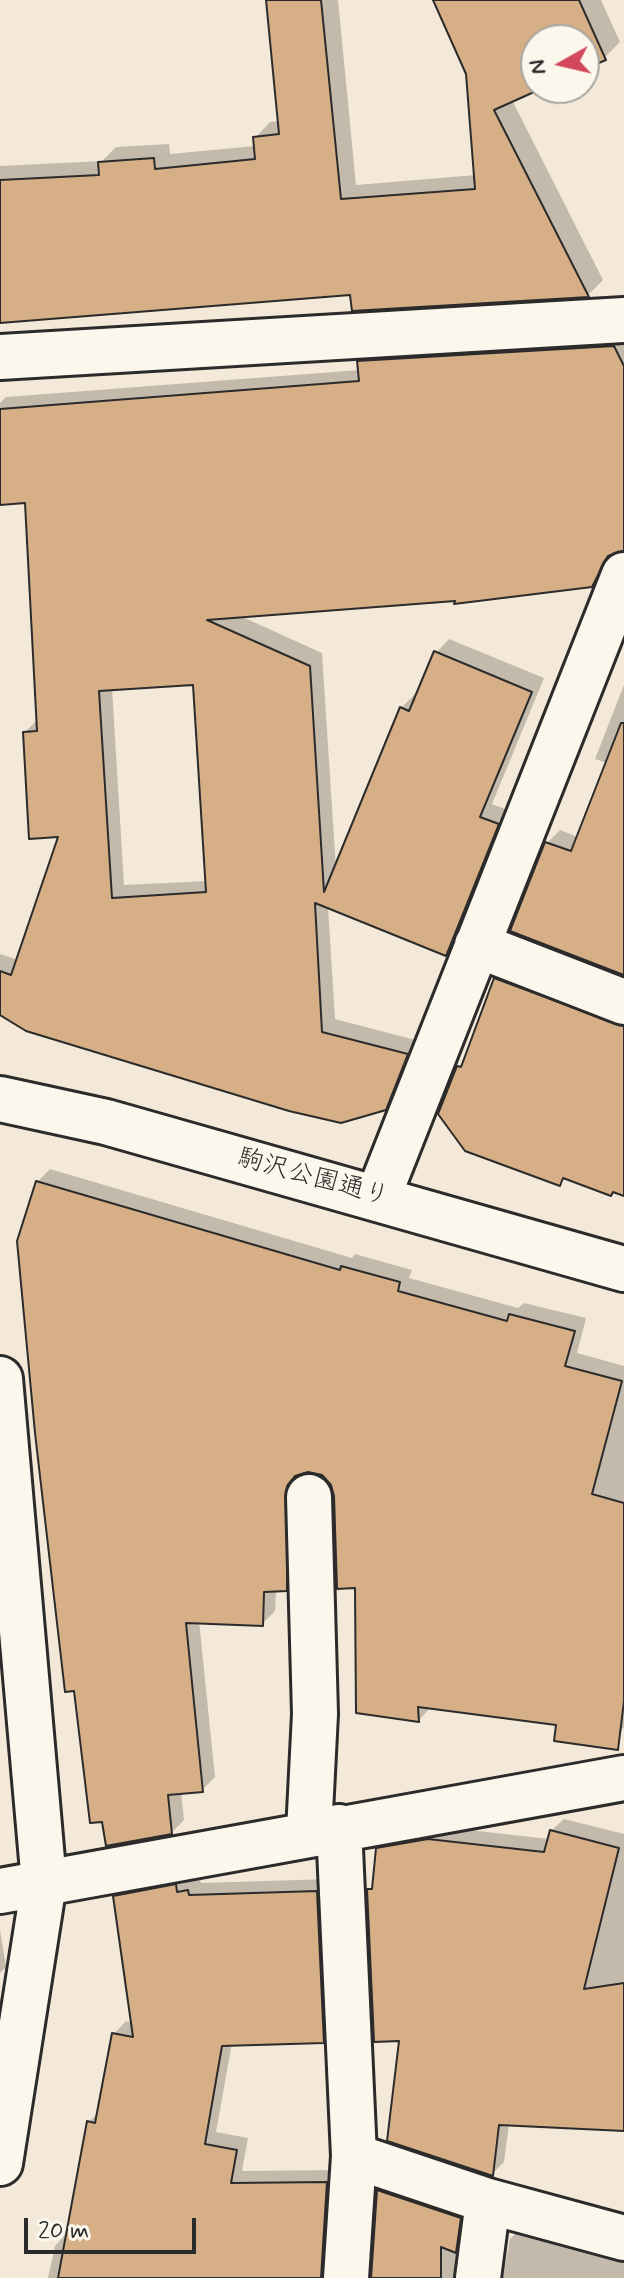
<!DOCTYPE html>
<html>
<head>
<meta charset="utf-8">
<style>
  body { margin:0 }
  #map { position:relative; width:624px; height:2278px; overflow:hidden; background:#f4e9d8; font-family:Mynerve,sans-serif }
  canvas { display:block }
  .north { position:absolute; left:520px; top:24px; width:80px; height:80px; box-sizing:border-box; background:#fbf7ec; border:2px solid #a8a59f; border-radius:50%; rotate:262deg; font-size:22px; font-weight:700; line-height:32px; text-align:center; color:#2b2b2b }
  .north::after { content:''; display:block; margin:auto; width:28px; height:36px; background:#d1495b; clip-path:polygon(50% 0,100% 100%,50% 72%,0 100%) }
  .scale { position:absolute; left:24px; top:2218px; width:172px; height:36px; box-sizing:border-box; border:4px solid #2b2b2b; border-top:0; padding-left:10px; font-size:24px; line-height:28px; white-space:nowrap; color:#2b2b2b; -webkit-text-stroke:6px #fbf7ec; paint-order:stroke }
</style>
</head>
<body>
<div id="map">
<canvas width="624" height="2278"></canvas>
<div class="north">N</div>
<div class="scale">20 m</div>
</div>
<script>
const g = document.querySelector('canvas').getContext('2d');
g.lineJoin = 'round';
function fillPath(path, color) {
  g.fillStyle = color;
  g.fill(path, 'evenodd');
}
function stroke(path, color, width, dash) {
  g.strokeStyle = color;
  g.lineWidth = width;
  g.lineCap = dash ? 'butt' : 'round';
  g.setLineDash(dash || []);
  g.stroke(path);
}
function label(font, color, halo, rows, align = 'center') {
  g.font = font + ' Mynerve,"Klee One",sans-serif';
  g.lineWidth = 8;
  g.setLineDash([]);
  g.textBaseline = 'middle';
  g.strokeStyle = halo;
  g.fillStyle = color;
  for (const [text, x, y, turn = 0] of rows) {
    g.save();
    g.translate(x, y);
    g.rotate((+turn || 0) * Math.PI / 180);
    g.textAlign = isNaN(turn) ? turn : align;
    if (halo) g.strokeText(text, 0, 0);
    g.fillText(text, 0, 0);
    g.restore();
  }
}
fillPath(new Path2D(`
  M268,0h70l18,185 120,-10 -8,-101 -34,-74h167l19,42 -16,16 -20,9v-27h-48l2,48 -26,12 91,180 -15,15 -234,14 -2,-17 -352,29v-155l102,-5 14,-14 53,-3 1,10 85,-8v-8l15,-16 10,-1z
  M624,334v215l-8,1 -11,21 -14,14 -353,30 84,38 14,216 65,-161 13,-13 3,1 19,-43 13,-14 95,39 -52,126 18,7 -51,130 -13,13 -118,-48 7,113 84,22 -21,53 -13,14 -385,-95v-59l18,6 43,-125 -36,-103 14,-14 -12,-217 -27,2v-100l6,-6 354,-27 -1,-8 13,-14zM195,683l12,198 -83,4 -12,-197z
  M624,685v288l-77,-130 13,-13 18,7 29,-74 -12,-4z
  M508,966l116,45v184l-58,-18 -7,7 -101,-117 9,-8 28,-80z
  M50,1169l302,89 3,-4 57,16 -3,8 109,30 6,-5 62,15 -9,35 47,13v361l-5,5 -188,-25 -12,13 -62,-134 -25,-102 -9,-10 -16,-4 -8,3v104l-13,12 -10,1 -1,21 -13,13 -63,-3 16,156 -13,13 -21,2 3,28 -13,13 -134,-651z
  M564,1819l60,15v295l-115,-5 -5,38 -12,12 -90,-135 -33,-149 5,-5 4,-36 13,-12 51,-10 107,12 2,-8z
  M188,1873l1,7 11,-1 1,4 128,-4 6,150 -12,12 -91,2 -16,89 32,6 -6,33 97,-1 -2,108h-289l7,-32 12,-13 22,-111 10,-10 15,-78 12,-13 7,2 -18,-126 12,-13z
  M0,1930l6,37 -6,6z
  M391,2179l81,27 -3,72h-99l9,-87z
  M522,2227l102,36v15h-121l7,-39z`), '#0003');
const building = new Path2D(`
  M266,0h55l20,199 134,-10 -9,-115 -33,-74h146l27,60 -22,9v-29h-48v48h7l-49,22 95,187 -237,14 -2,-16 -350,28v-143l99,-5 -1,-13 56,-4 1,11 100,-10 -2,-22 26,-3z
  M614,346l10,20v185l-16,5 -16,31 -138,17 1,-3 -248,19 103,46 14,226 76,-185 9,4 25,-60 98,41 -52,125 19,7 -53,132 -131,-53 7,129 86,22 -22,56 -45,13 -52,-12 -263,-80 -26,-16v-44l11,4 47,-138 -29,2 -6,-107 14,-1 -12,-228 -25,2v-96l359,-28 -2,-20zM193,685l13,207 -94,6 -13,-207z
  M621,723h3v252l-114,-44 35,-89 26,9z
  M494,978l130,48v170l-11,-4 -2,4 -48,-18 -3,8 -95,-35 -27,-37 19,-48 4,1z
  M36,1181l304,89 1,-4 59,16 -2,9 109,30 2,-7 66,17 -10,35 57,15 -30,113 32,9v198l-6,49 -64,-9 2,-16 -138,-18 1,15 -63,-9 -1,-125 -18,1 -3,-93 -3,-11 -9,-10 -14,-3 -13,4 -8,10v105l-23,1 -1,34 -77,-3 17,169 -35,3 4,39 -66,12 -4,-24 -12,1 -16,-132 -9,1 -30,-259 -18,-192z
  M550,1830l69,18 -35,141 40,-6v148l-125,-6 -6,51 -106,-35 12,-100 -25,1 -7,-153h5l4,-41 52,-9 116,13z
  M176,1884l1,8 11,-2 1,5 128,-4 7,152 -102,3 -17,98 32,6 -6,33 96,-1 -6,96h-263l29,-157 8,2 17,-90 21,4 -20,-141z
  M377,2190l84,28 -5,35 -15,-6v31h-70z`);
fillPath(building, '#d6af87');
stroke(building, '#2b2b2b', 2);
const minor = new Path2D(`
  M0,357l624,-37
  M477,945l147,57
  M0,1099l106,23 518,147
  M378,1197l246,-622
  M0,1379l44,504 -44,280
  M339,1827l15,329 134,45 136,37
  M309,1832l6,-118 -6,-217
  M0,1891l624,-113
  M346,2278l8,-122
  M478,2278l10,-77`);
stroke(minor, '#2b2b2b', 50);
stroke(minor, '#fbf7ec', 44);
label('26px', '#2b2b2b', '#fbf7ec', [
  ["駒沢公園通り",313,1179,15]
]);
</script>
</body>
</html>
